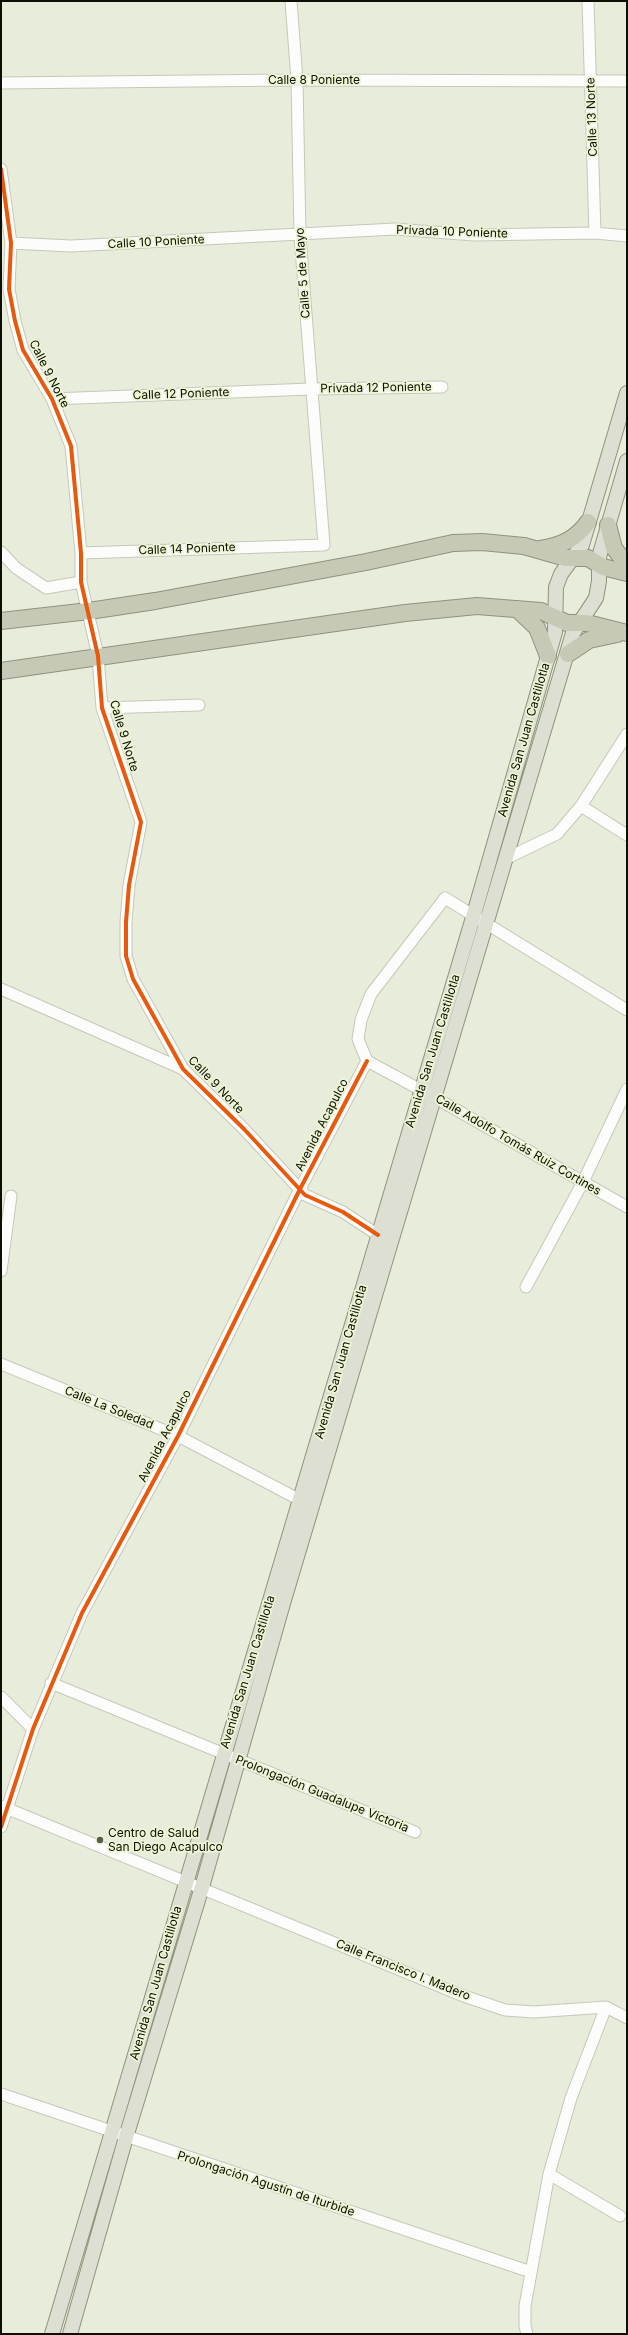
<!DOCTYPE html>
<html>
<head>
<meta charset="utf-8">
<style>
  body { margin:0 }
  #map { position:relative; width:628px; height:2335px; overflow:hidden; background:#e8eddb; font-family:Inter,sans-serif }
  canvas { display:block }
  .frame { position:absolute; inset:0; border:2px solid #0c0f04; pointer-events:none }
</style>
</head>
<body>
<div id="map">
<canvas width="628" height="2335"></canvas>
<div class="frame"></div>
</div>
<script>
const g = document.querySelector('canvas').getContext('2d');
g.lineJoin = 'round';
function stroke(path, color, width, dash) {
  g.strokeStyle = color;
  g.lineWidth = width;
  g.lineCap = dash ? 'butt' : 'round';
  g.setLineDash(dash || []);
  g.stroke(path);
}
function label(font, color, halo, rows, align = 'center') {
  g.font = font + ' Inter,sans-serif';
  g.lineWidth = 3.5;
  g.setLineDash([]);
  g.textBaseline = 'middle';
  g.strokeStyle = halo;
  g.fillStyle = color;
  for (const [text, x, y, turn = 0] of rows) {
    g.save();
    g.translate(x, y);
    g.rotate((+turn || 0) * Math.PI / 180);
    g.textAlign = isNaN(turn) ? turn : align;
    if (halo) g.strokeText(text, 0, 0);
    g.fillText(text, 0, 0);
    g.restore();
  }
}
const minor = new Path2D(`
  M588,1l7,232
  M1,83l290,-3 336,1
  M1,169l10,74 -2,46 6,32 8,29 29,49 19,47 10,107v29l17,74 4,52 39,114 -12,63 -3,37v34l7,23 50,90 61,60 61,66 38,17 35,23
  M11,243l60,3 324,-17 79,6 121,-2 32,3
  M52,399l259,-10 131,-2
  M1,552l15,16 30,20 35,-6
  M81,553l243,-8 -24,-309 -3,-156 -6,-79
  M102,708l97,-3
  M581,806l46,29
  M505,859l52,-25 24,-28 46,-72
  M1,989l182,80
  M367,1061l-9,-22 3,-19 10,-26 74,-96 182,112
  M367,1061l67,36 193,110
  M1,1271l10,-75
  M526,1287l57,-105 44,-93
  M1,1364l177,72 122,64
  M51,1683l364,149
  M1,1697l32,32
  M1,1806l460,189 44,15 29,2 72,-5 21,11
  M1,1827l32,-98 49,-116 96,-177 122,-247 67,-128
  M1,2094l530,178
  M549,2174l71,42
  M527,2334l-2,-8v-20l24,-132 22,-76 35,-91`);
const major = new Path2D(`
  M52,2334l422,-1420 81,-282 1,-45 5,-13 21,-29 45,-152
  M70,2334l56,-197 76,-250 82,-287 289,-967 23,-35 3,-17v-24l28,-96`);
const highway = new Path2D(`
  M608,525l6,23 13,17
  M540,549c21,-3 36,-10 48,-27
  M517,609l20,19 11,28
  M1,621l88,-10 66,-10 211,-39 87,-19 29,-1 42,4 42,12h22l15,9 24,6
  M568,654l21,-14 28,-6
  M1,671l404,-58 72,-7 64,5 26,12h20l40,10`);
stroke(minor, '#c4c8ba', 13);
stroke(major, '#8e937a', 16);
stroke(highway, '#8e937a', 18);
stroke(minor, '#fcfcfa', 11);
stroke(major, '#dcdfd2', 14);
stroke(highway, '#c7c9b7', 16);
stroke(new Path2D(`
  M1,169l10,74 -2,46 6,32 8,29 29,49 19,47 10,107v29l17,74 4,52 39,114 -12,63 -3,37v34l7,23 50,90 61,60 61,66 38,17 35,23
  M1,1827l32,-98 49,-116 96,-177 122,-247 67,-128`), '#e8590c', 4);
for (const [x, y, r, color] of [
  [100,1840,4,"#595d4f"]
]) {
  const dot = new Path2D();
  dot.arc(x, y, r, 0, 2 * Math.PI);
  g.fillStyle = color;
  g.fill(dot);
  stroke(dot, '#ecf5d3', 1.5);
}
label('12px', '#0c0f04', '#ecf5d3', [
  ["Calle 8 Poniente",314,80],
  ["Calle 13 Norte",592,117,-92],
  ["Privada 10 Poniente",452,232,2],
  ["Calle 10 Poniente",156,242,-3],
  ["Calle 5 de Mayo",303,273,-94],
  ["Calle 9 Norte",49,374,63],
  ["Privada 12 Poniente",376,388,-1],
  ["Calle 12 Poniente",181,394,-2],
  ["Calle 14 Poniente",187,549,-2],
  ["Calle 9 Norte",124,736,73],
  ["Avenida San Juan Castillotla",524,740,-74],
  ["Avenida San Juan Castillotla",433,1051,-73],
  ["Calle 9 Norte",216,1085,46],
  ["Avenida Acapulco",322,1125,-63],
  ["Calle Adolfo Tomás Ruiz Cortines",518,1145,30],
  ["Avenida San Juan Castillotla",341,1362,-74],
  ["Calle La Soledad",109,1408,22],
  ["Avenida Acapulco",165,1436,-63],
  ["Avenida San Juan Castillotla",248,1672,-73],
  ["Prolongación Guadalupe Victoria",322,1794,22],
  ["Calle Francisco I. Madero",403,1970,22],
  ["Avenida San Juan Castillotla",156,1983,-74],
  ["Prolongación Agustín de Iturbide",266,2184,18]
]);
label('12px', '#0c0f04', '#ecf5d3', [
  ["Centro de Salud",108,1833],
  ["San Diego Acapulco",108,1847]
], 'left');
</script>
</body>
</html>
